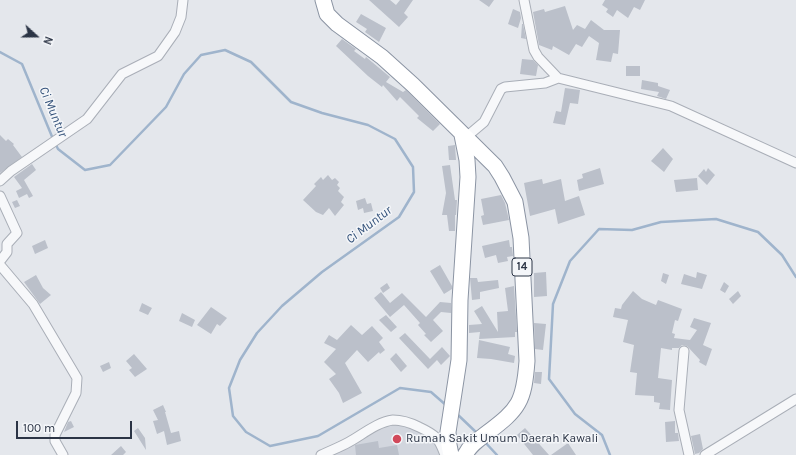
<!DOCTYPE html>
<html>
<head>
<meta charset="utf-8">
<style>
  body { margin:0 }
  #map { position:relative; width:796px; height:455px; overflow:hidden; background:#e4e7ec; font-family:Karla,sans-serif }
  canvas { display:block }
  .north { position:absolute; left:16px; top:16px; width:40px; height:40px; -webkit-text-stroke:3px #f4f6f9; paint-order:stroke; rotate:111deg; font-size:11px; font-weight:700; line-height:16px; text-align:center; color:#2b3445 }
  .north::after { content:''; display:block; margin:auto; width:14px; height:18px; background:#2b3445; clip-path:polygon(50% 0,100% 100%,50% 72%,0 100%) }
  .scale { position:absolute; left:16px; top:421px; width:116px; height:18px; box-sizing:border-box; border:2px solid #2b3445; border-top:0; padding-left:5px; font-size:12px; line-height:14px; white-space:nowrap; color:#2b3445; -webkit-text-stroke:3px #f4f6f9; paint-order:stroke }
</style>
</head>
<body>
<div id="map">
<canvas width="796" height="455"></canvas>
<div class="north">N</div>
<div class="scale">100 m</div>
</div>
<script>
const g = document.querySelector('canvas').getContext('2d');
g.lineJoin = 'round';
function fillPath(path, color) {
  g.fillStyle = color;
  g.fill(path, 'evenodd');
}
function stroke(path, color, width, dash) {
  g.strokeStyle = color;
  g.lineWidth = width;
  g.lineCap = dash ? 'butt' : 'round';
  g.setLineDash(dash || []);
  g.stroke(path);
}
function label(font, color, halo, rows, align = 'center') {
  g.font = font + ' Karla,sans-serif';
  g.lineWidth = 3;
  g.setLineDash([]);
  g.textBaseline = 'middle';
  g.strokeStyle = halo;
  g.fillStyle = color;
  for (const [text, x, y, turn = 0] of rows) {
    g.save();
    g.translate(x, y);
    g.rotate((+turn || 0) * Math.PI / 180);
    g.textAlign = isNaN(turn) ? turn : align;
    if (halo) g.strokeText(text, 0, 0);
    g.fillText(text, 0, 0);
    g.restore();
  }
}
fillPath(new Path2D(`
  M390,424h12l24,9 11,11 3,11h-110z`), '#d2d6de');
stroke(new Path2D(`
  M0,52l22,12 31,75
  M55,143l3,6 27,21 25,-5 56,-58 18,-33 17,-19 24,-5 26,12 40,40 31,11 46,12 27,14 18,28 1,25 -15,25 -77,55 -40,34 -25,27 -17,27 -11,28 4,28 13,16 24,14 48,-10 82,-48 31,4 16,14
  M456,413l22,21
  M484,441l13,14
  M610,455l-8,-20 -27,-21 -26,-35 4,-75 17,-43 29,-32 33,1 29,-8 55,-3 42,13 24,23 14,22`), '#9fb4cc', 2.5);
fillPath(new Path2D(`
  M369,0h21l6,5 4,-5h13l-9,13 4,4 -9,10z
  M479,0h15l-5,7z
  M605,0h40l-5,10 -6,-3 -6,11 -11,-8 -4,7 -7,-5 2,-3 -6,-4z
  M565,6l8,24 4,-5 8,4 6,-9 13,10h16l-2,24 -5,-1 -2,9 -15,-2 3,-17 -10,-7 -7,11 -6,-3 -7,11 -16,-9 -1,4 -13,-5 -6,-33 11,-3 1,3z
  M513,9l7,3 1,6 -3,10 -10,-4z
  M361,14l25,14 -7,14 -14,-10 2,-3 -11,-7z
  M522,24h1l3,15 -5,-1z
  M342,39l14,10 -2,2 11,8 1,-2 24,20 -4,5 17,10 3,-2 34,34 -7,7 -16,-13 2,-2 -19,-19 -3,4 -14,-16 -1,2 -14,-11 -32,-30z
  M522,59l11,1 5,5 -2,11 -16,-2z
  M626,66h14v10h-14z
  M642,80l16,3v3l12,4 -4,9 -9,-3 2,-4 -18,-3z
  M565,88l15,2 -2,14 -8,-1 -5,22 -12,-2 3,-12 5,1z
  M0,135l6,6 2,-2 6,5 -1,1 9,12 -22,16z
  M455,145l1,15h-7l-1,-14z
  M663,148l10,11 -9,13 -13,-11z
  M32,164l4,6 -12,10 9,16 -4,2 -2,-4 -8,4 -3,-7 6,-3 -8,-11z
  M450,165l5,35h2l-1,15h-1v16h-6l-2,-16h-5l4,-22 -4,-27z
  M600,168l4,16 -25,7 -2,-11 6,-2 -1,-4z
  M708,168l7,7 -8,10 -9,-9 6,-7 2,3z
  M328,175l4,5 3,-2 4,4 -2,3 3,3 -2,3 6,6 -3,5 3,3 -9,11 -6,-8 -6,7 -7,-3 -13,-12 13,-14 -2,-2 7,-7 2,3z
  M697,178l1,12 -22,2 -2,-12z
  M542,179l1,5 18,-5 4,22 14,-5 6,19 -27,9 -3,-15 -25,7 -6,-33z
  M501,195l4,8 4,17 -26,5 -2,-9 3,-1 -3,-16z
  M365,198l2,6 4,-1 2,8 -9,2 -1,-5 -5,2 -2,-9z
  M17,200l3,6 -5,2 -3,-6z
  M45,240l3,8 -13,6 -3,-8z
  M509,240l1,7h2l1,9 -6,1 1,4 -10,2 -2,-8 -11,3 -3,-12z
  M440,265l12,21v3l-8,5 -14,-23z
  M546,272l1,24 -13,1v-24z
  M697,272l10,3 -5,14 -21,-5 3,-10 12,4z
  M663,273l6,2 -3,9 -5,-3z
  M36,275l7,13 8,7 -11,9 -16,-22z
  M470,278h7l1,4 20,-2 1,8 -19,4v7l-8,1z
  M724,282l5,4 -4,7 -5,-3z
  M387,283l3,5 -7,5 -3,-5z
  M514,286l3,46h-2v5l-36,2 1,-7 -11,1v-8l13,-1 -8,-13 8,-5 16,26 -1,-20 11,-1 -3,-23z
  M633,291l9,8 14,6 2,-5 24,9 -4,12 -3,-1 -3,13 3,1 -1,4 16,2 7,-10 -7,-3 4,-9 17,5 -8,22 9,4 -6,17 -7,-4 1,-2 -13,-14 -5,-1 -3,3h-7v2l-11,-2 -3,30 14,2 -2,30 -11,-1 1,-6 -6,-1v-6l-19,-1 2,-22 -7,-1 4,-27 -11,-3 5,-22 -15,-3 2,-9 6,1 1,-4z
  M738,291l3,5 -8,8 -4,-5z
  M381,292l9,11 12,-10 24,24 14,-15 11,1v10l-10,-1 -8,8 10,11 -12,11 -7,-7 2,-1 -8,-9 2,-2 -16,-18 -14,12 -16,-19z
  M142,303l10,5 -4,7 -9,-4z
  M211,307l16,11 -7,8 -3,-2 -6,10 -14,-9z
  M182,313l13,7 -3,7 -13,-6z
  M386,315l11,12 -6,5 -12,-12z
  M534,323l12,1 -3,26 -8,-1z
  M351,325l11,10 10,-9 11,12 -4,4 6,8 -5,4 -1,-2 -11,10 -11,-12 -12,13 17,30 -19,10 -4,-10 -10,-14 7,-5 -12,-12 12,-13 -12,-6 5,-8 8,5z
  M405,333l25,26 12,-12 8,9 -9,9 -4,-5 -9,9 -29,-31z
  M479,340l31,7 -2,7 7,2 -1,7 -23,-4 -14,-1z
  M396,353l11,13 -6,6 -11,-13z
  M134,354l13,15 -12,8 -6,-7 3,-2 -6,-7z
  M109,362l2,6 -8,4 -3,-6z
  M535,372h7l-1,12 -7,-1z
  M163,405l3,7h-1l6,21 8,-2 2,10 -14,4 -3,-14 -7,3 -4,-13 5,-1 -5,-10z
  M71,421l3,6 -10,5 4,-10z
  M675,421v12h3l1,8 -13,1 -1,-20z
  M138,428l7,10 1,12 -12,-19z
  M525,428l24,27h-16l-16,-20z
  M700,434l3,15 -4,4 -4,1 -4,-18z
  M378,441l1,7 18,-3 2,10h-43l-1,-10z
  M568,443l8,12h-25z
  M121,446l5,6 -3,3h-12z`), '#bbc0ca');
const minor = new Path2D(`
  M558,78l113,28 125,57
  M465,138l19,-16 17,-33 4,-2 40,-4 13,-5 -20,-21 -4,-7 -10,-50
  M0,181l11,-10 76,-52 35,-45 36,-18 17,-24 6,-15 2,-17
  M0,196l17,37 -10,11v8l-7,9
  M0,265l33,39 44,74 -1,15 -21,42v6l8,14
  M684,351l-5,59 10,45
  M321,455c9,-4 19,-8 28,-13 13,-7 28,-20 44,-22 9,0 18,3 26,7 17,8 20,11 26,28
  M705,455l91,-56`);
const trunk = new Path2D(`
  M323,0l4,14 10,10 45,33 31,28 82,81 7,11 13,25 6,36 6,123c-3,41 -8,48 -40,72 -9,7 -17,12 -22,22
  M451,455l-2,-10 -1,-13 11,-72 1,-60 8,-123 -1,-17 -5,-25`);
stroke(minor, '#a9aeb7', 11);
stroke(trunk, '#8b94a3', 17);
stroke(minor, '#f7f8fa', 9);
stroke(trunk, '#fff', 15);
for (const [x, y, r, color] of [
  [397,439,5,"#d1495b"]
]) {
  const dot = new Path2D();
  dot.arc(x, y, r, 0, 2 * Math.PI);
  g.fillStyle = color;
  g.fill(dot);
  stroke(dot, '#f4f6f9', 1.5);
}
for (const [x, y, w] of [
  [522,267,20]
]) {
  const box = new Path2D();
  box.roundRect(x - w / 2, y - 9, w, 18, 3);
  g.fillStyle = '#f4f6f9';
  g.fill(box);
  stroke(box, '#2b3445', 1);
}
label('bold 11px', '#2b3445', null, [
  ["14",522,267]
]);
label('12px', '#2b3445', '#f4f6f9', [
  ["Rumah Sakit Umum Daerah Kawali",406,439]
], 'left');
label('italic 13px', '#34527a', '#f4f6f9', [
  ["Ci Muntur",53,112,67],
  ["Ci Muntur",369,225,-37]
]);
</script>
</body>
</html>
